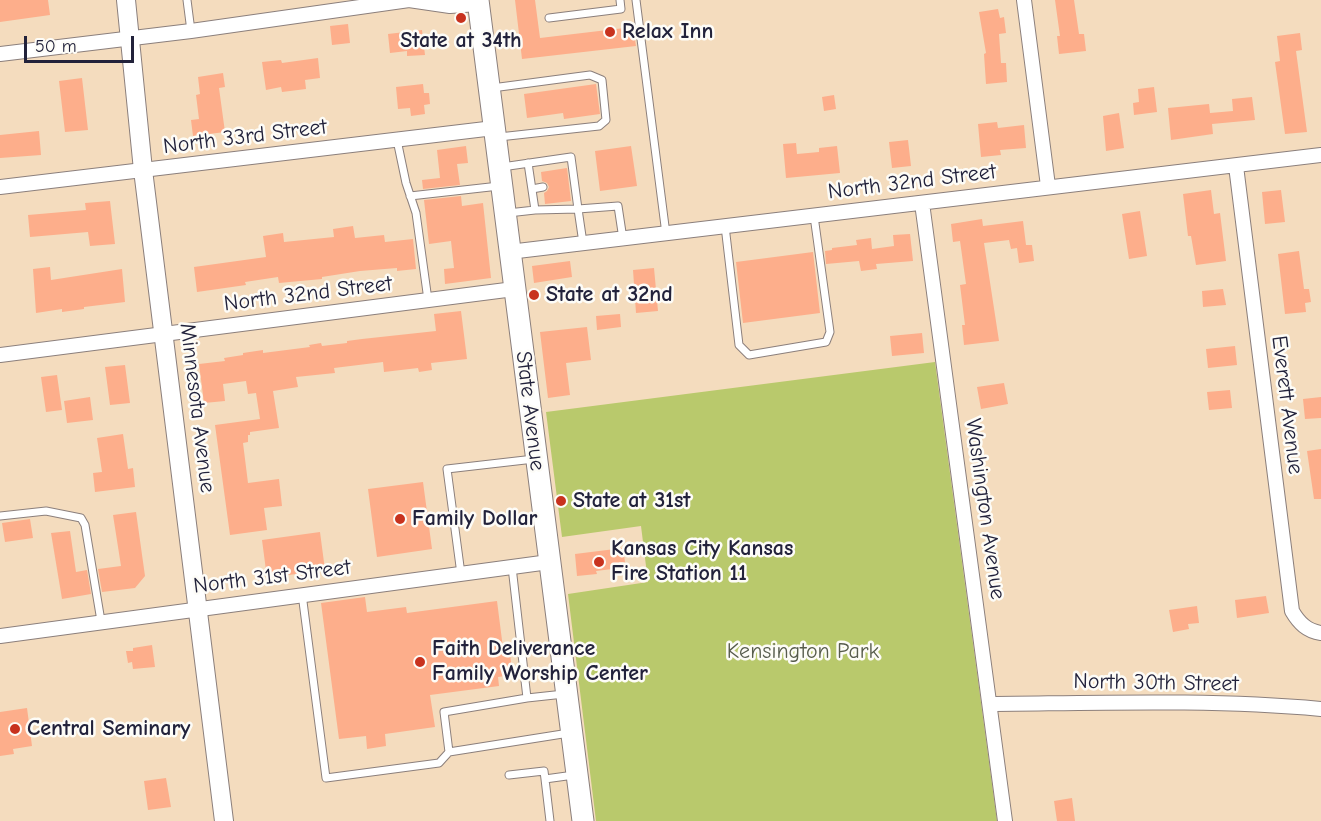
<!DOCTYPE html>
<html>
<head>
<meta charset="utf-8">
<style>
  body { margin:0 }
  #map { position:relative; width:1321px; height:821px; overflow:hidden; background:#f4dcbe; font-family:"Comic Neue",sans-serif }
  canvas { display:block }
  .scale { position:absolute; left:24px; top:36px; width:110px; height:27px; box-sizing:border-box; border:3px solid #22223b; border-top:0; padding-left:8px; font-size:18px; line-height:21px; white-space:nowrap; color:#22223b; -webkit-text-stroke:4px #fdfcf7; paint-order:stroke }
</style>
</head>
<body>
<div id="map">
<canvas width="1321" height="821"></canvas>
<div class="scale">50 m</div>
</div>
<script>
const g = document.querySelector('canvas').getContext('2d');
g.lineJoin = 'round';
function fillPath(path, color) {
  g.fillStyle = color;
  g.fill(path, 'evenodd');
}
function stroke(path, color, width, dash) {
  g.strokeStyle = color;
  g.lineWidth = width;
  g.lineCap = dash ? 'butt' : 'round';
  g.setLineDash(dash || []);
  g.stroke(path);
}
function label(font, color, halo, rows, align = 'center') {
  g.font = font + ' "Comic Neue",sans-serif';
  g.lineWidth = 5;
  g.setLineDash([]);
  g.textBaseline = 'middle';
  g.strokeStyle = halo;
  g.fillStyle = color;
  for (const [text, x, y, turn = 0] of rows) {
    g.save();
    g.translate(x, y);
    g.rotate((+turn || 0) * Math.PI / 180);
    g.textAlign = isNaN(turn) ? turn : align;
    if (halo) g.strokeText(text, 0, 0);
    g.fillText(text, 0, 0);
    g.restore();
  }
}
fillPath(new Path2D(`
  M935,362l62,459h-401l-28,-227 80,-12 -7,-56 -79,11 -16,-125z`), '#b9c96c');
fillPath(new Path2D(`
  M0,0h48l2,15 -50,7z
  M515,0h20l5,38 93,-11 3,19 -114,13z
  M1055,0h19l5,34h5l2,17 -27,3 -2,-18h3z
  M998,9l2,9 4,-1 2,16 -7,1 2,29h5l1,19 -21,2 -2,-30 2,-1 -7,-41z
  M348,24l2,19 -18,2 -2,-19z
  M422,30l3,25 -18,1v-5l-17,2 -2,-19z
  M1300,33l2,17 -6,1 11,81 -22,2 -10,-72 5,-1 -3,-25z
  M318,58l2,20 -15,2 1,9 -24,3 -1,-5 -15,3 -4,-28 19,-2 1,3z
  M223,73l2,14 -6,1 6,44 -32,4 -2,-16 8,-1 -3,-24 4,-1 -2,-17z
  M82,78l6,52 -23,2 -6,-51z
  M423,84l1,9h5l1,11 -6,1 1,9 -14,2 -1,-8 -12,1 -2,-22z
  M596,84l4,30 -36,5 -1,-6 -36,5 -3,-24z
  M1154,87l3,25 -23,3 -1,-12 6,-1 -1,-13z
  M834,95l2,14 -12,2 -2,-14z
  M1252,97l3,23 -43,4 1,10 -42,6 -3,-32 41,-4 1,9 23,-2 -1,-12z
  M1119,113l5,35 -18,3 -3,-35z
  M997,122l1,6 26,-3 2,23 -26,2 1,5 -20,2 -3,-33z
  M39,131l2,24 -41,3v-23z
  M908,140l3,26 -19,2 -3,-26z
  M796,143l1,11 22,-2v-4l18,-2 3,27 -54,5 -3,-34z
  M466,146l2,17 -11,1 3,21 -37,4 -1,-9 18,-2 -3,-28z
  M631,146l6,40 -37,5 -5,-40z
  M567,168l4,33 -26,3 -1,-11 3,-2 2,-4 -2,-4 -5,-2 -1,-9z
  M1211,190l3,24 6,-1 6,48 -30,4 -5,-29h-3l-5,-42z
  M1281,190l4,32 -20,2 -3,-32z
  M461,196l1,10 21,-3 8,75 -46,6 -1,-15 10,-1 -3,-27 -22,3 -5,-44z
  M110,201l5,43 -25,2 -2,-14 -58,5 -2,-22 58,-5 -1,-7z
  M1140,211l7,45 -18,3 -7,-45z
  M982,219l1,7 40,-5 3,24h6l2,16 -15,2 -2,-15 -6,1 -2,-9 -25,3 15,98 -35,4 -2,-20h3l-5,-40 6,-1 -6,-43 -7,1 -2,-18z
  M353,226l2,12 29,-3 1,7 28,-3 3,30 -19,2v-3l-37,3 -38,6v2l-43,4 -1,-6 -33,5 1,3 -49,7 -3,-25 72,-10 -3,-21 20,-3 1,9 50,-5 -1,-8z
  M910,234l3,27 -37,3 1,5 -16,2 -2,-10 -33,3 -1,-13 7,-1v-2l25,-3 -1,-5 15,-2 1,11 22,-3 -1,-11z
  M1299,251l5,38h5l2,13 -6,1 1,9 -21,2 -7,-60z
  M813,252l7,61 -77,10 -7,-61z
  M570,261l2,16 -38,6 -2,-17z
  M50,267l1,13 71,-11 3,33 -41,5v2l-22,3v-3l-26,4 -3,-44z
  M654,268l4,43 -22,2 -3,-43z
  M1223,289l3,16 -23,2 -1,-16z
  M461,311l6,48 -36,4 1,7 -13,2 -1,-4 -34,4 -1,-10 -49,6 1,5 -39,4 2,10 -25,4 6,37 -29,4v3h-2v7l-5,1 5,40 31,-4 3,27 -18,2 3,22 -37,5 -15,-110 45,-6 -4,-26 -8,1 -2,-13 -23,3 2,17 -21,2 -5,-39 26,-3 -1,-3 19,-3v-2l20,-3v3l47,-6 -1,-2 12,-2 1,3 25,-3v-2l15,-2 74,-8 -2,-17z
  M620,314l1,13 -24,3 -1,-14z
  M587,327l4,33 -25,3 4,32 -22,3 -8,-66z
  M922,333l2,20 -32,3 -2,-20z
  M1235,346l2,19 -29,3 -2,-19z
  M125,365l5,38 -20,2 -5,-38z
  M57,375l5,35 -16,2 -5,-35z
  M1004,383l4,21 -27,5 -4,-22z
  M1230,390l2,18 -23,2 -2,-18z
  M90,397l3,23 -26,3 -3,-22z
  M1321,397v21l-16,1 -2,-20z
  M123,434l5,35 5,-1 2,19 -40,5 -2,-19 9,-1 -5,-34z
  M1321,449v50h-7l-7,-48z
  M423,482l9,67 -55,8 -9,-68z
  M136,512l9,64 -10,12 -33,4 -4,-23 23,-3 -8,-51z
  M30,519l3,19 -28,4 -3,-19z
  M70,531l6,41 11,-2 4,24 -29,5 -11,-66z
  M320,532l5,38 -58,8 -5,-38z
  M623,548l2,14h-6l1,6 -24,3 1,3 -20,2 -2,-22z
  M1266,596l3,17 -32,5 -2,-18z
  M365,597l2,15 39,-5 1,6 90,-12 6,47h6l4,27 -15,2 1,9 -69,9 5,32 -50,7 1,12 -19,3 -1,-13 -27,3 -18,-136z
  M1197,606l2,17 -11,1 1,5 -16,3 -4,-22z
  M152,645l3,22 -22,2 -1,-7 -4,1 -2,-12h7v-3z
  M27,708l5,38 -19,3 1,5 -14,2v-44z
  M166,778l5,29 -23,3 -4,-29z
  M1072,798l3,23h-18l-3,-20z`), '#fdae8b');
const service = new Path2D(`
  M187,0l4,31
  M636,0l30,234
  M549,18l72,-9 -1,-9
  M492,88l98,-13 12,5 4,40 -7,6 -100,11
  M397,140l9,43 10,30 12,87
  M528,163l7,47 43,-1 5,34
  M502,167l69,-10 7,52 40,-3 5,33
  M532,189l11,-2
  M410,196l89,-10
  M508,213l27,-3
  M725,226l14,119 10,10 77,-13 4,-10 -16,-116
  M0,516l46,-5 35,7 4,7 16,96
  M512,567l15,131 37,-4
  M461,574l-14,-105 87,-10
  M302,594l24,184 113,-15 10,-11 120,-19
  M449,752l-5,-40 83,-14
  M509,775l35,-4 1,8
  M550,821l-5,-42 29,-4`);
const minor = new Path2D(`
  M1024,0l24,186
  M0,54l191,-23 218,-31 41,6 28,-2
  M1236,166l56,445c7,12 15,20 29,22
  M0,187l494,-59
  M922,203l83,618
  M509,252l812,-97
  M0,355l514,-66
  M0,636l549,-74
  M990,704c110,-1 221,-5 331,5`);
const secondary = new Path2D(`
  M126,0l17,170 81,651`);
const primary = new Path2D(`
  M478,0l105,821`);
stroke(service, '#8b7f7c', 9);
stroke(minor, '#8b7f7c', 16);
stroke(secondary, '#8b7f7c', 20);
stroke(primary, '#8b7f7c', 23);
stroke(service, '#fff', 7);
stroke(minor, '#fff', 14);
stroke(secondary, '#fff', 18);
stroke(primary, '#fff', 21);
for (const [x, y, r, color] of [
  [461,18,6,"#c8321e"],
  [610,32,6,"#c8321e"],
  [534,295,6,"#c8321e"],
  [561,501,6,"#c8321e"],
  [400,519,6,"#c8321e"],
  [599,562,6,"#c8321e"],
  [420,662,6,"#c8321e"],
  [15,729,6,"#c8321e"]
]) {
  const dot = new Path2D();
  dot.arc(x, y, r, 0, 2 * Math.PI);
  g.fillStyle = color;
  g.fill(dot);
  stroke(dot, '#fdfcf7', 2);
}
label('bold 22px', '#22223b', '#fdfcf7', [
  ["Relax Inn",622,32],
  ["State at 34th",461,41,"center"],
  ["State at 32nd",546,295],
  ["State at 31st",573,501],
  ["Family Dollar",412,519],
  ["Kansas City Kansas",611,549],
  ["Fire Station 11",611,574],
  ["Faith Deliverance",432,649],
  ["Family Worship Center",432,674],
  ["Central Seminary",27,729]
], 'left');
label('22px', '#22223b', '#fdfcf7', [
  ["North 33rd Street",245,137,-7],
  ["North 32nd Street",912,182,-7],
  ["North 32nd Street",308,294,-7],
  ["Everett Avenue",1287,405,83],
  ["Minnesota Avenue",197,408,83],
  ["State Avenue",530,411,83],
  ["Washington Avenue",985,509,82],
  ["North 31st Street",272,577,-7],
  ["North 30th Street",1156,683,1]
]);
label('22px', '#575c4c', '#fdfcf7', [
  ["Kensington Park",803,652]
]);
</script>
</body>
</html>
